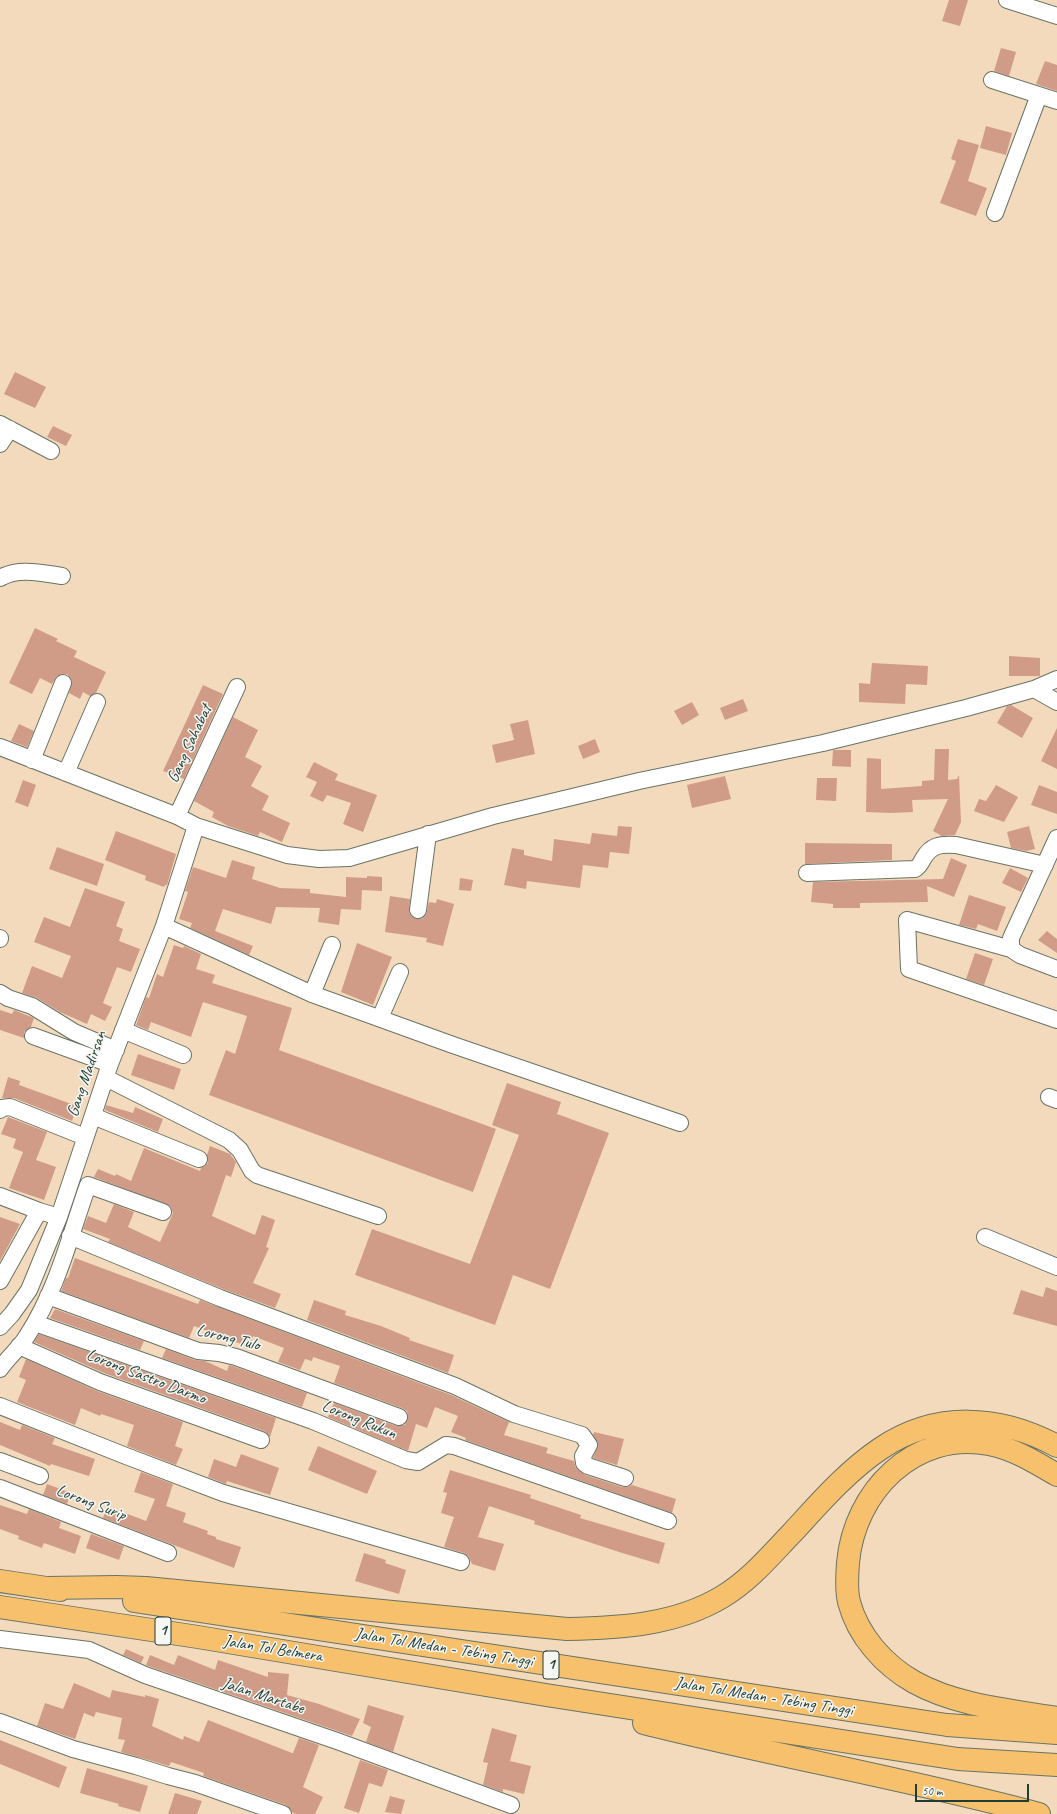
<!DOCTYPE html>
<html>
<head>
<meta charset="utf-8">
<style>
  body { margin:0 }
  #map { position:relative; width:1057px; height:1814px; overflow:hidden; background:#f3dabd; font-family:Caveat,sans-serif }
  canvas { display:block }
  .scale { position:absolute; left:915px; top:1784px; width:114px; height:18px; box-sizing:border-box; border:2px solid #1f3d34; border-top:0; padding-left:5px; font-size:12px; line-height:14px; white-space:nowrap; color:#1f3d34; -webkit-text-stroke:3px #f6f6f2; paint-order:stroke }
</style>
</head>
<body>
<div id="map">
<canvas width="1057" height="1814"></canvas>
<div class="scale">50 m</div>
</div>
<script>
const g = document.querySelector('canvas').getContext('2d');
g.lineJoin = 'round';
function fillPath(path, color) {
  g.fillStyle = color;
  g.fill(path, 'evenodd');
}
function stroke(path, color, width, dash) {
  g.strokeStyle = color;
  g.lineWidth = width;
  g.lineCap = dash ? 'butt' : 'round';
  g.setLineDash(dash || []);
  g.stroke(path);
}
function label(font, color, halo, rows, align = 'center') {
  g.font = font + ' Caveat,sans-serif';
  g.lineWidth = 3;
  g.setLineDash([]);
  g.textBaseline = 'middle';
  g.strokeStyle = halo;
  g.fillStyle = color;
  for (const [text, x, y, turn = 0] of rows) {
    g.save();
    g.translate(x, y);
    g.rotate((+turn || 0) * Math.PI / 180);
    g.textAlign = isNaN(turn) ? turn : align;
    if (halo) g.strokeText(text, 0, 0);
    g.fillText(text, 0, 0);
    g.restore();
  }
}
fillPath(new Path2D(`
  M949,0h19l-8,26 -18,-5z
  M1001,48l15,4 -7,24 -15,-5z
  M1045,61l12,4v26l-21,-7z
  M986,126l26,7 -6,22 -26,-7z
  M958,139l21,6 -11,36 19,7 -11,28 -36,-13 16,-42 -5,-2z
  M15,372l31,15 -11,21 -31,-14z
  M53,426l19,9 -6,11 -19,-9z
  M35,628l23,11 -2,2 21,10 -3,6 32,15 -10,21 -6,3 -7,-4 -3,7 -11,-6 3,-12 -5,-7h-5l-5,2 -5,8 -12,-6 -8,16 -23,-11z
  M1009,656l31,2v18h-31z
  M872,663l56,3 -1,19 -21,-1 -1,20 -46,-2v-19l11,1z
  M203,685l20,9 -39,85 -21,-8z
  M743,699l5,12 -23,9 -5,-12z
  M692,702l7,13 -17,10 -8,-14z
  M1011,705l22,13 -11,20 -25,-15 10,-17z
  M233,717l25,13 -13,27 17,9 -11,20 18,10 -7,14 28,13 -8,19 -22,-10 -2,4 -30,-10 -16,-9 2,-5 -20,-11z
  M528,720l7,34 -39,9 -4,-18 22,-5 -4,-16z
  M19,724l15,7 -7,16 -16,-6z
  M1057,728v41l-16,-8z
  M595,739l5,13 -17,7 -5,-13z
  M935,749h14l-1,31 9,-1 2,-4 2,47 -6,13 -13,1 -9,-5 15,-32 -36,1 1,12 -22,1 -25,-1 1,-54 14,1v30l41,-3v-5l12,-1z
  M833,750h18v17l-19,-1z
  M314,762l24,12 -3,6 42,15 -14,37 -20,-8 8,-21 -24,-8 -4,7 -13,-6 7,-14 -11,-5z
  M725,776l6,23 -39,9 -5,-23z
  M817,778h20l-1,23 -20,-1z
  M23,780l13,5 -8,22 -13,-5z
  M996,785l22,12 -14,25 -30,-11 5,-12 7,2z
  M1039,785l18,7v22l-26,-9z
  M618,826l14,1 -3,27 -19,-2 -2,16 -25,-3 -3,23 -53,-7 -1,8 -22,-4 8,-37 12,2v5l28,6 2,-22 36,5 2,-11 25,3z
  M1029,826l6,23 -9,2 -15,-3 -4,-16z
  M116,831l60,23 -9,31h-2l-1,2 -19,-7 1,-4 -41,-16z
  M805,843l87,1v16l-87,4z
  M57,847l47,17 -7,22 -48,-17z
  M951,858l16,7 -13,32 -27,-11 1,16 -68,1v5h-27v-4l-22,-2 2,-20 130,-3z
  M232,860l23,7 -3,12 28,9 30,1v4l36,4v-20l21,1v-2l15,1v14l-20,-1 -1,20 -20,-1 -2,16 -21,-3 2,-14 -44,-1 -5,17 -48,-15 -8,22 38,15 -4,9 -59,-27 2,-5 -13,-4 9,-27 -3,-1 8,-24 33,11z
  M1010,868l18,10 -7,14 -19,-9z
  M460,878l13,2 -2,11 -12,-1z
  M85,888l40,14 -9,24 7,3 -4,12 21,8 -9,23 -14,-5 -14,36 9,4 -7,14 -14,-7 -4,10 -27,-12 -23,-14 -15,-5 10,-27 30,12 9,-22 -37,-14 10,-25 26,10z
  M969,895l37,12 -9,24 -19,-7 -2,5 -17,-4z
  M390,896l20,3 -1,14 3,4 5,2h5l4,-4 3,-13 7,1 1,-4 17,5 -11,42 -17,-4 1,-4 -42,-6z
  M1047,931l10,8v14l-19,-13z
  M357,943l35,14 -19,48 -32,-13z
  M174,945l9,3 1,-2 17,8 -5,15 19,6 -3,8 80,25 -13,42 217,79 -23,63 -264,-97 17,-45 9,4 12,-38 -44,-14 -12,35 -40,-15 -3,8 -12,-5 10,-28 3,1 8,-24 6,3z
  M975,953l18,6 -9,26 -18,-6z
  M0,1010l12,4 2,-4 20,8 -3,9 -7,5v6l-24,-8z
  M138,1054l43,15 -7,21 -43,-15z
  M8,1077l12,4 -1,4 58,21 -5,15 -58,-23h-12z
  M507,1083l54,19 -4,12 52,19 -59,156 -37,-14 -18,50 -140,-50 17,-46 98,35 49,-129 -27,-10z
  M106,1105l27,8 2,-6 28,12 -5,13 -53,-22z
  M8,1117l39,15 -11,28 20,7 -12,33 -35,-12 14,-36 -10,-4 3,-9 -15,-5z
  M210,1146l20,8 6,8 -5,15 -5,-2 -14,41 43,19 7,-20 13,5 -9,27 3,1 -16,35 28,11 -6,14 -52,-19 -115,-47 2,-3 -27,-10 5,-13 18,7 8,-19 20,8 -6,15 32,15 13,-29 -3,-7 -76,-29 4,-8 17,7 1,-2 15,7 13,-33 56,23 1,-3 7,-5 -1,-8z
  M0,1217l20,7 -20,37z
  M75,1258l123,46 2,-4 251,95 58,27 -5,13 44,13 -2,5 28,8 2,7 9,7 37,12h5l5,-2 44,14 -4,14 -207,-73 1,-2 -15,-6 7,-16 -23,-9 -8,21 -11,-4 -8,27 -80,-34 6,-14 62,23 9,-1 3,-9 -1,-5 -5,-3 -68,-25 6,-17 -27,-9 -1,4 -7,-2 -5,11 -22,-8 6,-14 -31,-12 -4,11 -55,-21 -5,12 -128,-47 5,-13h2z
  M1046,1287l11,4v35l-44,-12 8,-24 22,7z
  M314,1300l32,11 -1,4 36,11 29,12 -1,2 45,15 -6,18 -141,-53z
  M55,1309l89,32 -4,9 -90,-32z
  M39,1334l237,84 -6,19 -6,-6 -160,-58 -70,-31z
  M166,1349l29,11 10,1 22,10 2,-6 4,1 74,27 -5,14 -140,-49z
  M26,1359l71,32 86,31 -8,24 8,3 -7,16 -49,-19 7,-21 -33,-11 -1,2 -19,-8 -6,17 -58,-23 9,-22 -7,-3z
  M0,1422l20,8 2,-5 33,13 -3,6 43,15 -6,17 -38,-12 -1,2 -50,-21z
  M594,1432l30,7 -7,26 -24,-7 5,-13 -5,-10z
  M318,1446l59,25 -10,23 -59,-24z
  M241,1454l38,14 -9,27 -43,-14 -1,3 -18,-7 6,-18 22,8z
  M450,1470l81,25 -1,3 51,17 -1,3 85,25 -6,21 -40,-12 -85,-28 1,-3 -46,-15 -11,31 26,7 -9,27 -23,-7 -4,-8 -4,-3 -20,-6 10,-30 -13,-4 6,-20 -4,-1z
  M141,1472l32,12 -7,22 20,7 -3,9 25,9 -1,3 9,3v2l25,8 -7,21 -131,-50 4,-12 39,15 9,-22 -21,-7z
  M47,1484l24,9 -4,11 -24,-9z
  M0,1505l27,9 2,-5 32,13 -2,6 22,8 -6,18 -31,-11 -2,5 -24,-9 1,-3 -19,-7z
  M91,1534l33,12 -5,14 -33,-12z
  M364,1553l22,7 -1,3 21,7 -7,24 -44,-13z
  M126,1649l18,8 -3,6 -18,-8z
  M150,1655l24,10 4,-10 37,15 3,-10 50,17v-5l21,2 -2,21 32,9 41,15 -8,17 -204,-70 -2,-1z
  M74,1683l36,15 2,-8 33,7v-2l14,4 -7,27 31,14 1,-4 15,6 9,-22 84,33h1l6,-15 20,7 -16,42 20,10 -8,17h-19l-4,-2 -6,-7 -83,-29 1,-3 -33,-11 -2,4 -48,-14 4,-12 -7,-1 4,-21 -26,-6 -2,5 -10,-4 -9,26 -38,-13 8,-23 18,6z
  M368,1705l36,11 -11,36 -27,-10 5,-15 -8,-4z
  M492,1728l25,7 -7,26 21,5 -7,28 -21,-5v3l-20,-7 5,-22 -5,-1z
  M0,1740l67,27 -8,21 -59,-24z
  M360,1760l28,10 -6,17 -13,-4 -10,30 -15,-5z
  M87,1768l61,18 -8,26 -22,-6 1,-2 -39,-11z
  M175,1793l27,8 -5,13h-29z
  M390,1796l15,4 -4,14 -16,-2z`), '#d19c87');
const minor = new Path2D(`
  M1007,0l50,16
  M992,80l65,21
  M995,213l44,-118
  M0,424l51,27
  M0,444l10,-15
  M0,578c18,-11 42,-5 62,-2
  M1034,689l23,13
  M0,747l177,69 19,10 91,29 32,4 30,-1 144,-42 146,-35 184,-38 143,-35 68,-19 23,-10
  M32,760l31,-77
  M66,773l31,-71
  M177,816l60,-129
  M1057,838l-46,100v11l9,6 37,14
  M807,873l108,-4c4,-2 6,-6 8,-10 8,-14 17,-15 33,-14l89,20
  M418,910l10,-76
  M164,926l148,68 141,51 227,78
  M0,939v-1
  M1011,949l-104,-29 2,49 148,51
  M0,993l8,5 24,8 42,26 42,18
  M312,994l20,-49
  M380,1018l20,-46
  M123,1030l60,25
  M33,1036l77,28
  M106,1078l123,62 11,10 12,21 5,4 121,41
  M1049,1097l8,3
  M0,1110l2,-2 8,-1 75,30
  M93,1116l106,43
  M0,1196l39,15
  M70,1236l150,62 235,88 59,28 68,21 7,10 -6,11 1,7 4,3 37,12
  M985,1237l72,30
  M0,1281l39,-70 20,6
  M48,1296l150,55 21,2 17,4 163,60
  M35,1323l278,98 93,39 12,2 28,-17 8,1 214,75
  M0,1327l12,-13 17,-24 30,-73 51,-153 54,-138 32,-100
  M19,1346l81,36 161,58
  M0,1369c8,-12 20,-21 27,-33 30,-46 43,-100 61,-151l75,27
  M0,1406l126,50 97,37 238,69
  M0,1461l40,15
  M0,1488l168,65
  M0,1639l89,11 56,25 192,66 174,64
  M0,1722l73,27 63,17 32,10 27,7 88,31`);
const highway = new Path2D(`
  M1057,1475c-22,-13 -43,-26 -68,-31 -75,-14 -135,48 -141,119 -1,13 -2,27 1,39 9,34 35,63 65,80 43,24 96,28 143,36
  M0,1581l60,9
  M46,1588l71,-1 29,1 421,41c53,-1 108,-4 155,-32 27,-16 47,-40 69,-63 27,-29 55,-62 89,-85 56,-38 119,-34 177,-3
  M134,1601l813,124 110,8
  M0,1607l198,30 348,58 412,64 99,6
  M644,1723c131,33 265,56 395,91`);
stroke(minor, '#697464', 18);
stroke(highway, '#697464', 24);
stroke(minor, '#fff', 16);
stroke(highway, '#f7c06c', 22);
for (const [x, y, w] of [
  [163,1631,16],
  [551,1665,16]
]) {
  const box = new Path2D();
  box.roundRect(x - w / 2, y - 14, w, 28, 3);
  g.fillStyle = '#f6f6f2';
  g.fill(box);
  stroke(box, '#1f3d34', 1);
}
label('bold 16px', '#1f3d34', null, [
  ["1",163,1631],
  ["1",551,1665]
]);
label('17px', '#1f3d34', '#f6f6f2', [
  ["Gang Sahabat",190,744,-65],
  ["Gang Madirsan",87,1074,-71],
  ["Lorong Tulo",228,1338,14],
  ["Lorong Sastro Darmo",146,1377,21],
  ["Lorong Rukun",359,1420,22],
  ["Lorong Surip",91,1503,21],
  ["Jalan Tol Medan - Tebing Tinggi",444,1648,9],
  ["Jalan Tol Belmera",273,1649,9],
  ["Jalan Martabe",263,1696,18],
  ["Jalan Tol Medan - Tebing Tinggi",764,1697,9]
]);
</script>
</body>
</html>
